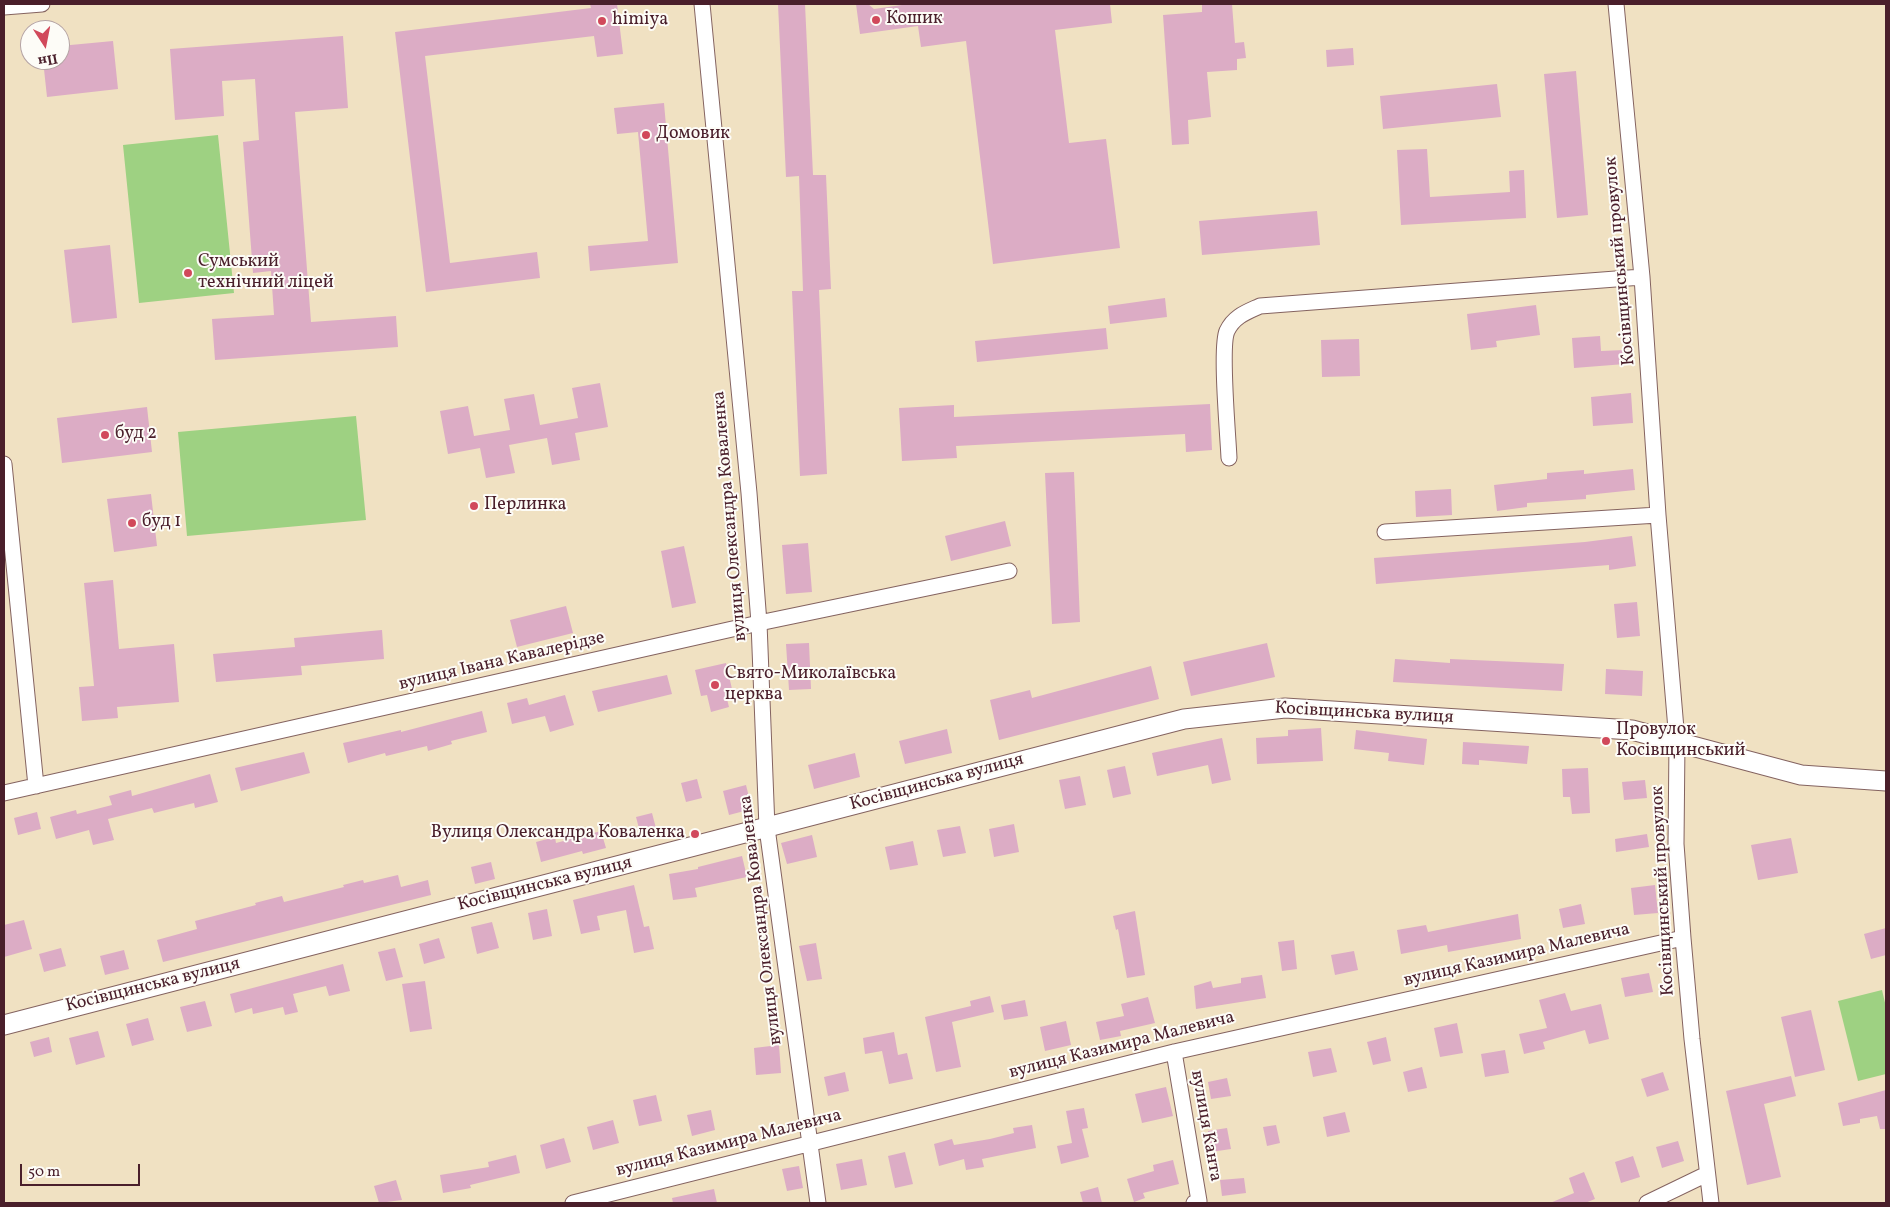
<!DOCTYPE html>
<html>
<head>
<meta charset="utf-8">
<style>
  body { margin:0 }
  #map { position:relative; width:1890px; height:1207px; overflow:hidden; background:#f0e1c2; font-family:Vollkorn,serif }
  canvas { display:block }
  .frame { position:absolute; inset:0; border:5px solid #4a1f2b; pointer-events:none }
  .north { position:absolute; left:20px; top:20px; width:50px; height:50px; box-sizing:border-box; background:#fdfcf7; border:1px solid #b5a4a5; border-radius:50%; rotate:169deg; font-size:14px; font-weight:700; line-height:20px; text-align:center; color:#4a1f2b }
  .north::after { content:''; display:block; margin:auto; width:18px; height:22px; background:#d1495b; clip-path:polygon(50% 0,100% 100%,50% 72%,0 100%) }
  .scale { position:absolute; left:20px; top:1164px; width:120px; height:22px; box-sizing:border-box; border:2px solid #4a1f2b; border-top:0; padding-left:6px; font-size:15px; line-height:18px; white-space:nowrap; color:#4a1f2b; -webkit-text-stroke:4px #fdfcf7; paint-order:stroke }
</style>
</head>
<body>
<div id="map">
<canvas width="1890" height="1207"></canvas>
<div class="frame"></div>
<div class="north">Пн</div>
<div class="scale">50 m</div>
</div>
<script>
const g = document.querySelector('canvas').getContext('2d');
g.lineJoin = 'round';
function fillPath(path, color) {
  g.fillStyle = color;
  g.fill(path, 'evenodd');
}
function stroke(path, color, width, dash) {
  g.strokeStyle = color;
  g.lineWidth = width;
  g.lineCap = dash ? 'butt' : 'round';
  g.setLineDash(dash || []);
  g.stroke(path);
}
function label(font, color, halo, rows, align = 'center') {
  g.font = font + ' Vollkorn,serif';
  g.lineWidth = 4;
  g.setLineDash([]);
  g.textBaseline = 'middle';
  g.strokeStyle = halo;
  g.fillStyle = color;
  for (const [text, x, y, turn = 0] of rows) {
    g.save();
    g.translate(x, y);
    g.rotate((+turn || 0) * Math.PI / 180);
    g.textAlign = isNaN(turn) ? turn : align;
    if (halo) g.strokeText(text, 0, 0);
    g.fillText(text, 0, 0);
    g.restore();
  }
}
fillPath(new Path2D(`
  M218,135l16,158 -95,10 -16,-158z
  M356,416l10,104 -179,16 -9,-104z
  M1882,990l4,17v67l-28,7 -20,-80z`), '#9ed182');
fillPath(new Path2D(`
  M590,4h27l6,50 -26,3 -3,-21 -169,20 25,207 87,-11 3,26 -114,14 -31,-260 196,-24z
  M778,4h27l8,171h13l5,114 -12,1 8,184 -27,2 -8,-185h11l-4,-115 -13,1z
  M856,4h12l6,5 35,-5h201l2,19 -57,7 14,113 37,-4 14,109 -127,16 -27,-223 -45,6 -3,-21 -58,8z
  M1202,4h30l3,39 9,-1 2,16 -9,1v11l-30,2 4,45 -23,3 1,24 -17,1 -9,-130 39,-3z
  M343,36l5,72 -53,4 16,210 85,-6 2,31 -183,13 -3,-41 62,-4 -3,-44 -18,2 -10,-131 16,-2 -4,-61 -33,2 2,35 -49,4 -5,-71z
  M113,41l5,48 -71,8 -4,-37h17v-14z
  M1353,48l1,17 -27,2 -1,-17z
  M1576,71l12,144 -31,3 -13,-144z
  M1497,84l4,33 -118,12 -3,-33z
  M664,103l14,160 -88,8 -2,-25 60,-5 -10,-109 -21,2 -3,-26z
  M1427,149l3,48 80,-5 -1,-21 15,-1 2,48 -125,7 -4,-75z
  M1317,211l3,34 -118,10 -3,-34z
  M110,245l7,73 -45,5 -8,-73z
  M1165,298l2,19 -57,7 -2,-18z
  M1536,305l4,30 -44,6 1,6 -26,3 -4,-36z
  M1106,328l2,21 -131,13 -2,-21z
  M1600,336l1,15 23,-1 1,14 -51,4 -2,-30z
  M1359,339l1,37 -38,1 -1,-37z
  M600,383l8,44 -33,6 5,27 -28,5 -5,-27 -38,7 6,28 -29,5 -6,-30 -32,6 -8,-43 28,-5 6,30 36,-6 -6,-31 30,-5 6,31 38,-7 -6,-30z
  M1631,393l2,30 -40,3 -2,-29z
  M1210,404l2,46 -26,2 -1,-18 -229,12 1,12 -55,3 -3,-53 55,-3v12z
  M147,407l5,45 -90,11 -5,-45z
  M1633,469l2,21 -49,5v4l-59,4v4l-30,4 -3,-26 53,-6v-6l37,-3v4z
  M1074,472l6,150 -28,2 -7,-151z
  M1451,489l1,26 -36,2 -1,-26z
  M151,494l6,52 -43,6 -7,-53z
  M1005,521l6,25 -60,15 -6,-25z
  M1632,536l4,30 -27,4v-5l-233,19 -2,-26 211,-16z
  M808,543l4,49 -26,2 -4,-49z
  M684,546l12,57 -24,5 -11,-57z
  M113,580l6,69 55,-5 5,58 -62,5 1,11 -36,3 -3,-34 15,-1 -10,-103z
  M1637,602l3,34 -23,2 -3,-34z
  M566,606l7,27 -56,14 -7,-27z
  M382,630l2,29 -83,7 1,9 -86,7 -3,-28 82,-7 -1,-9z
  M809,643l2,46 -22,1 -3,-46z
  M1267,643l8,34 -84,19 -8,-34z
  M1395,659l55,4v-4l114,5 -2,27 -169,-9z
  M726,663l6,26 -7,2 4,16 -18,5 -4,-17 -6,1 -6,-26z
  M1151,666l8,33 -160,41 -9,-40 40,-10 2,8z
  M1606,669l37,2 -1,25 -37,-2z
  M667,675l5,19 -74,18 -6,-21z
  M565,695l9,30 -24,7 -5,-16 -33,8 -5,-21 20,-5 2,7z
  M482,711l5,21 -36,9 1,3 -24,7 -1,-5 -41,10 -1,-3 -37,10 -5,-20 58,-13v2z
  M1321,728l2,33 -66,3 -1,-26 32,-2v-6z
  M947,729l5,24 -47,11 -6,-23z
  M1356,730l71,9 -3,26 -36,-4 1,-8 -35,-4z
  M1222,738l9,42 -19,4 -4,-19 -51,11 -5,-23z
  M1463,742l66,4 -2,18 -48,-4v5l-17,-1z
  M304,752l6,21 -69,18 -6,-23z
  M855,753l5,24 -46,12 -6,-24z
  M1125,766l6,28 -18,4 -6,-28z
  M1588,768l2,45 -18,1 -2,-17h-7l-1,-28z
  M210,774l8,28 -23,6 -1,-5 -40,10 -2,-5 -44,11 6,21 -21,5 -4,-15 -33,9 -6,-22 26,-7 1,4 35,-9 -3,-9 22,-6 1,6z
  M1080,776l6,29 -21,4 -6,-29z
  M697,779l5,19 -16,4 -5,-19z
  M1645,780l2,18 -23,2 -2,-18z
  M746,785l6,24 -23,6 -6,-24z
  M37,812l4,17 -23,6 -4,-17z
  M652,813l5,19 -16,4 -5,-19z
  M1014,824l5,28 -25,5 -5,-28z
  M960,826l6,27 -23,4 -6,-27z
  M601,831l5,17 -23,6 -1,-3 -41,11 -5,-20 19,-5 1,6z
  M1647,834l2,13 -33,5 -1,-13z
  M812,835l5,22 -30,7 -6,-21z
  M1791,838l7,35 -40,7 -7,-35z
  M913,841l5,24 -28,5 -5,-23z
  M742,856l5,21 -52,11 2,9 -24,3 -4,-26 29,-5v-2z
  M491,862l4,17 -20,5 -4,-17z
  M398,875l3,12 27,-7 3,15 -268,67 -6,-22 40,-11 -2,-8 61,-16 -1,-2 27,-7 2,6 60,-15 -1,-2 20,-5 1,3z
  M634,885l10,42 5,-1 5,23 -20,4 -8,-43 -29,6 3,14 -19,4 -8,-34z
  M1655,885l3,28 -24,2 -3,-27z
  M1581,904l4,20 -22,4 -4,-19z
  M547,909l5,27 -19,4 -5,-27z
  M1135,911l10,64 -18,3 -9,-49 -2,1 -3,-14z
  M1518,914l3,25 -73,13 -1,-7 -46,9 -4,-24 29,-5 2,7z
  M24,920l8,29 -28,8v-32z
  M492,922l7,26 -22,6 -6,-27z
  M1886,928v27l-15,4 -7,-25z
  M439,938l6,20 -21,6 -5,-20z
  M1294,940l3,29 -15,2 -4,-29z
  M816,943l6,36 -15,2 -8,-35z
  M61,948l5,18 -22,6 -5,-18z
  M395,948l8,29 -17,4 -8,-29z
  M124,950l5,19 -24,6 -5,-19z
  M1354,951l4,19 -23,5 -4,-20z
  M343,964l7,27 -21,5 -3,-10 -33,8 5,18 -13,3 -2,-8 -30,7 -1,-6 -17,5 -5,-19z
  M1649,973l4,19 -28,5 -4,-19z
  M1262,975l4,23 -70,11 -2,-23 17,-5 2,7 28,-5v-5z
  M425,981l7,48 -22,3 -8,-48z
  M1565,993l6,18 30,-7 8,35 -20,5 -4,-14 -42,12 2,7 -21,5 -5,-20 28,-6 -8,-28z
  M990,996l4,16 -42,10 9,45 -25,5 -11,-55 46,-11 -1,-5z
  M1148,997l7,26 -35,8 1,5 -21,4 -4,-18 28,-6 -3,-12z
  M1025,1000l3,16 -24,4 -3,-15z
  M205,1001l7,25 -25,6 -7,-25z
  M1811,1010l14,60 -30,7 -14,-60z
  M148,1018l6,22 -22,6 -6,-22z
  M1066,1021l5,24 -26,6 -5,-24z
  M1457,1023l6,30 -23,4 -6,-29z
  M98,1031l7,26 -29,8 -7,-27z
  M894,1032l4,23 9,-2 6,26 -24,5 -7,-33 -17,3 -2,-16z
  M49,1037l3,15 -18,5 -4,-15z
  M1386,1037l5,24 -18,4 -6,-23z
  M779,1045l2,28 -25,2 -2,-27z
  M1331,1048l6,24 -24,5 -5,-25z
  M1505,1050l4,23 -24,4 -4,-23z
  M1422,1067l5,21 -19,4 -5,-20z
  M845,1072l4,19 -21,5 -4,-19z
  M1663,1072l6,18 -22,7 -6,-18z
  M1791,1076l5,20 -32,8 17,73 -34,8 -21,-94z
  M1227,1078l4,18 -20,3 -3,-17z
  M1166,1087l7,29 -31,7 -7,-29z
  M1886,1090v39h-6l-3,-13 -17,3v4l-17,3 -5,-23z
  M656,1095l6,26 -23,5 -6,-26z
  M1084,1108l4,20 -6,1 7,28 -28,7 -4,-18 15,-3 -6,-32z
  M711,1110l4,20 -23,6 -5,-21z
  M1345,1112l5,20 -23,5 -4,-20z
  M613,1120l6,23 -26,7 -6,-23z
  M1032,1125l4,23 -54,11 2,8 -18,3 -2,-11 -25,7 -5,-22 18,-5 2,6 36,-6 24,-6 -1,-5z
  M1276,1125l4,18 -13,3 -4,-19z
  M1227,1128l4,21 -20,3 -3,-21z
  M564,1138l7,24 -25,7 -6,-24z
  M1678,1141l6,20 -22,7 -6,-21z
  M905,1152l8,32 -18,4 -7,-32z
  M516,1155l4,18 -50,12 1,3 -28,5 -3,-18 49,-8 -1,-5z
  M1633,1156l7,21 -19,6 -6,-21z
  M862,1159l5,26 -26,5 -5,-26z
  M1173,1160l6,24 -36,9 2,5 -11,4 -7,-23 27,-8 -1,-6z
  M799,1166l4,22 -16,3 -5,-22z
  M1584,1172l11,27 -10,4h-35l24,-10 -5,-15z
  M1244,1178l2,15 -24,3 -2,-16z
  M396,1180l6,20 -23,3 -5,-17z
  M1098,1187l4,16h-19l-3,-11z
  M714,1189l3,14h-44l-1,-5z`), '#dcacc5');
const minor = new Path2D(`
  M702,4l47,489 10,130 8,205 51,375
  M1616,4l26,273 16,238 19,226 -1,103 7,94 9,101 19,164
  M4,7l38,-3
  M1229,458c-1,-23 -9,-111 -2,-127 7,-15 20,-19 33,-25l382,-29
  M4,464l32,322
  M1385,532l273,-17
  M4,793l755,-170 250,-52
  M1174,1052l25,149 -5,2
  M573,1203l601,-151 509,-114
  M1647,1203l60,-29`);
const tertiary = new Path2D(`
  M4,1025l1180,-306 101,-11 347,22 169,45 85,6`);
stroke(minor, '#846360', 17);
stroke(tertiary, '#846360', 21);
stroke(minor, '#fff', 15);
stroke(tertiary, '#fff', 19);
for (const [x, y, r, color] of [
  [876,20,5,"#d1495b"],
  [602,21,5,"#d1495b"],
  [646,135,5,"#d1495b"],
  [188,273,5,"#d1495b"],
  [105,435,5,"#d1495b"],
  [474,506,5,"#d1495b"],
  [132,523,5,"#d1495b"],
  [715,685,5,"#d1495b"],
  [1606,741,5,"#d1495b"],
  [695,834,5,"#d1495b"]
]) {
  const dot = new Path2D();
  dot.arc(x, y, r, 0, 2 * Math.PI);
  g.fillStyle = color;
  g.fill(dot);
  stroke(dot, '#fdfcf7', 2);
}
label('18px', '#4a1f2b', '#fdfcf7', [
  ["Кошик",886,20],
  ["himiya",612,21],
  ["Домовик",656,135],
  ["Сумський",198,263],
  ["технічний ліцей",198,284],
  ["буд 2",115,435],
  ["Перлинка",484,506],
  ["буд 1",142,523],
  ["Свято-Миколаївська",725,675],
  ["церква",725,696],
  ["Провулок",1616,731],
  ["Косівщинський",1616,752],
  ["Вулиця Олександра Коваленка",685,834,"right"]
], 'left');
label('18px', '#4a1f2b', '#fdfcf7', [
  ["Косівщинський провулок",1621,261,-95],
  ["вулиця Олександра Коваленка",731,516,-95],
  ["вулиця Івана Кавалерідзе",502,662,-13],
  ["Косівщинська вулиця",1364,714,3],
  ["Косівщинська вулиця",937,783,-15],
  ["Косівщинська вулиця",545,885,-14],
  ["Косівщинський провулок",1664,891,-93],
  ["вулиця Олександра Коваленка",762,920,-97],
  ["вулиця Казимира Малевича",1517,956,-13],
  ["Косівщинська вулиця",153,986,-14],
  ["вулиця Казимира Малевича",1122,1046,-14],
  ["вулиця Канта",1205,1126,80],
  ["вулиця Казимира Малевича",729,1144,-14]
]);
</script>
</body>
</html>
